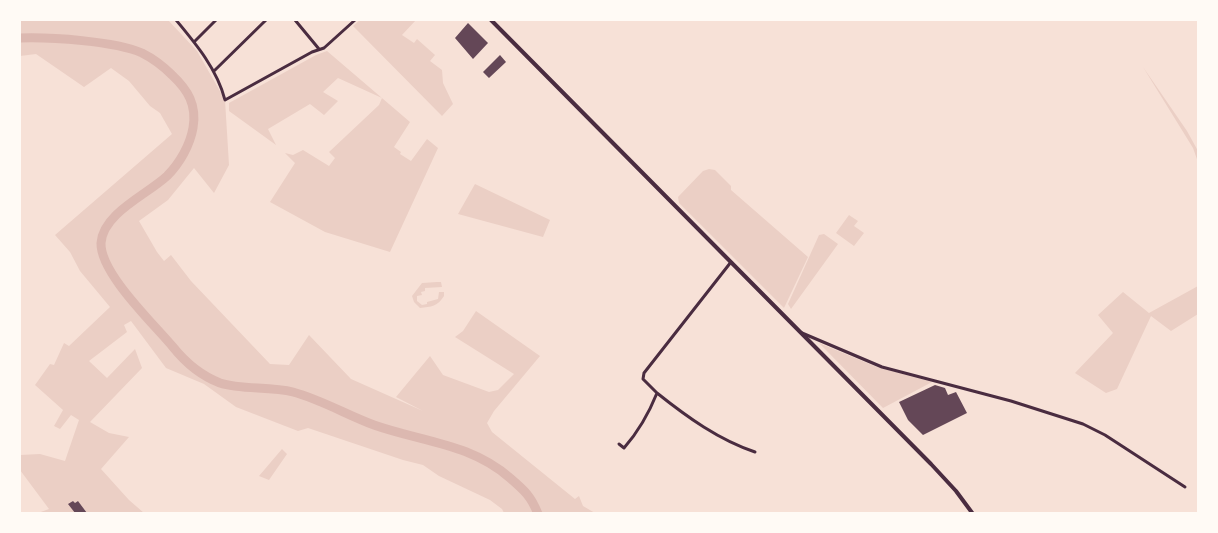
<!DOCTYPE html>
<html>
<head>
<meta charset="utf-8">
<style>
  body { margin:0 }
  #map { position:relative; width:1218px; height:533px; overflow:hidden; background:#f7e1d7; font-family:Quicksand,sans-serif }
  canvas { display:block }
  .frame { position:absolute; inset:0; border:21px solid #fffaf5; pointer-events:none }
</style>
</head>
<body>
<div id="map">
<canvas width="1218" height="533"></canvas>
<div class="frame"></div>
</div>
<script>
const g = document.querySelector('canvas').getContext('2d');
g.lineJoin = 'round';
function fillPath(path, color) {
  g.fillStyle = color;
  g.fill(path, 'evenodd');
}
function stroke(path, color, width, dash) {
  g.strokeStyle = color;
  g.lineWidth = width;
  g.lineCap = dash ? 'butt' : 'round';
  g.setLineDash(dash || []);
  g.stroke(path);
}
fillPath(new Path2D(`
  M20,20h148l29,31 28,49 4,65 -15,28 -20,-25 -26,32 -29,21 18,31 7,9 7,-6 20,26 79,83 19,1 20,-30 42,44 72,32 -27,-14 34,-41 13,19 46,17 9,-2 16,-16 -59,-37 8,-6 13,-20 64,45 -46,55 -7,12 5,9 83,67 4,-3 4,10 12,7h-91l-2,-4 -12,-9 -51,-24 -16,-11 -20,-5 -95,-32 -10,3 -62,-24 -32,-23 -38,-16 -35,-47 -7,4 3,7 -38,29 18,17 28,-29 7,19 -52,54 19,11 20,4 -28,32 28,31 15,13h-57l-9,-12 -3,2 -2,-2 -4,3 6,9h-37l11,-4 -29,-39v-15l20,-1 25,7 14,-41 -8,-5 -11,14 -6,-3 9,-16 -28,-25 15,-21 4,1 10,-22 5,3 41,-39 -30,-36 -10,-19 -15,-17 117,-101 -12,-21 -10,-7 -21,-25 -18,-13 -27,19 -48,-33 -16,2z
  M360,20h56l-14,15 12,8 3,-4 18,16 -5,6 12,9 1,13 10,21 -11,12 -89,-90z
  M327,51l83,71 -16,25 7,5 -1,2 11,7 16,-22 11,9 -48,104 -65,-20 -55,-30 25,-39 -10,-10 8,2 10,-5 26,16 6,-8 -6,-6 50,-47 3,-7 -44,-20 -15,14 15,9 -14,14 -14,-11 -42,25 8,16 -47,-34v-8l87,-48z
  M1143,67l44,64 11,20v11l-5,-14z
  M709,169l6,1 16,16v4l77,67 -24,51 -105,-105 -1,-6 25,-26z
  M475,184l75,36 -7,17 -85,-23z
  M849,215l9,6 -4,5 10,7 -10,13 -18,-13z
  M824,234l14,10 -47,65 -3,-5 31,-69z
  M437,282h4l1,5 -17,1v3l-4,1 1,3 -5,1v5l5,4 5,-1v-2l11,-3 1,-7h5v4c-6,10 -13,11 -24,12l-6,-6 -2,-6 10,-13z
  M1198,286v28l-27,17 -20,-15 -34,73 -11,4 -31,-20 38,-40 -15,-18 25,-23 26,21z
  M819,343l58,24 55,15 -49,26z
  M282,449l5,5 -18,26 -10,-4z`), '#ebcfc5');
stroke(new Path2D(`
  M20,38c30,-1 95,3 122,15 12,6 21,13 30,22 16,15 25,30 21,53 -3,17 -13,35 -26,48 -19,18 -64,37 -66,67 -1,30 52,80 72,104 12,15 29,29 47,36 21,7 50,3 73,9 29,8 54,23 81,33 48,17 96,18 136,53 14,12 21,18 28,36`), '#dcb8b0', 9);
fillPath(new Path2D(`
  M468,23l20,20 -15,16 -18,-21z
  M500,55l6,7 -17,16 -6,-6z
  M935,385l10,3 3,7 8,-3 11,21 -44,22 -15,-15 -9,-18z
  M73,501l2,2 3,-2 9,12h-12l-7,-9z`), '#644757');
stroke(new Path2D(`
  M176,20c20,24 41,49 49,80l87,-48 12,-4 31,-28
  M295,20l24,29
  M194,42l22,-22
  M214,71l52,-51
  M802,333l80,34 129,34 72,23 22,11 80,52
  M657,393c30,24 62,47 98,59
  M619,444l5,4c14,-16 25,-35 33,-55l-14,-14 1,-6 87,-111`), '#4a2c40', 3);
stroke(new Path2D(`
  M491,20l440,444 25,27 17,23`), '#4a2c40', 4);
</script>
</body>
</html>
